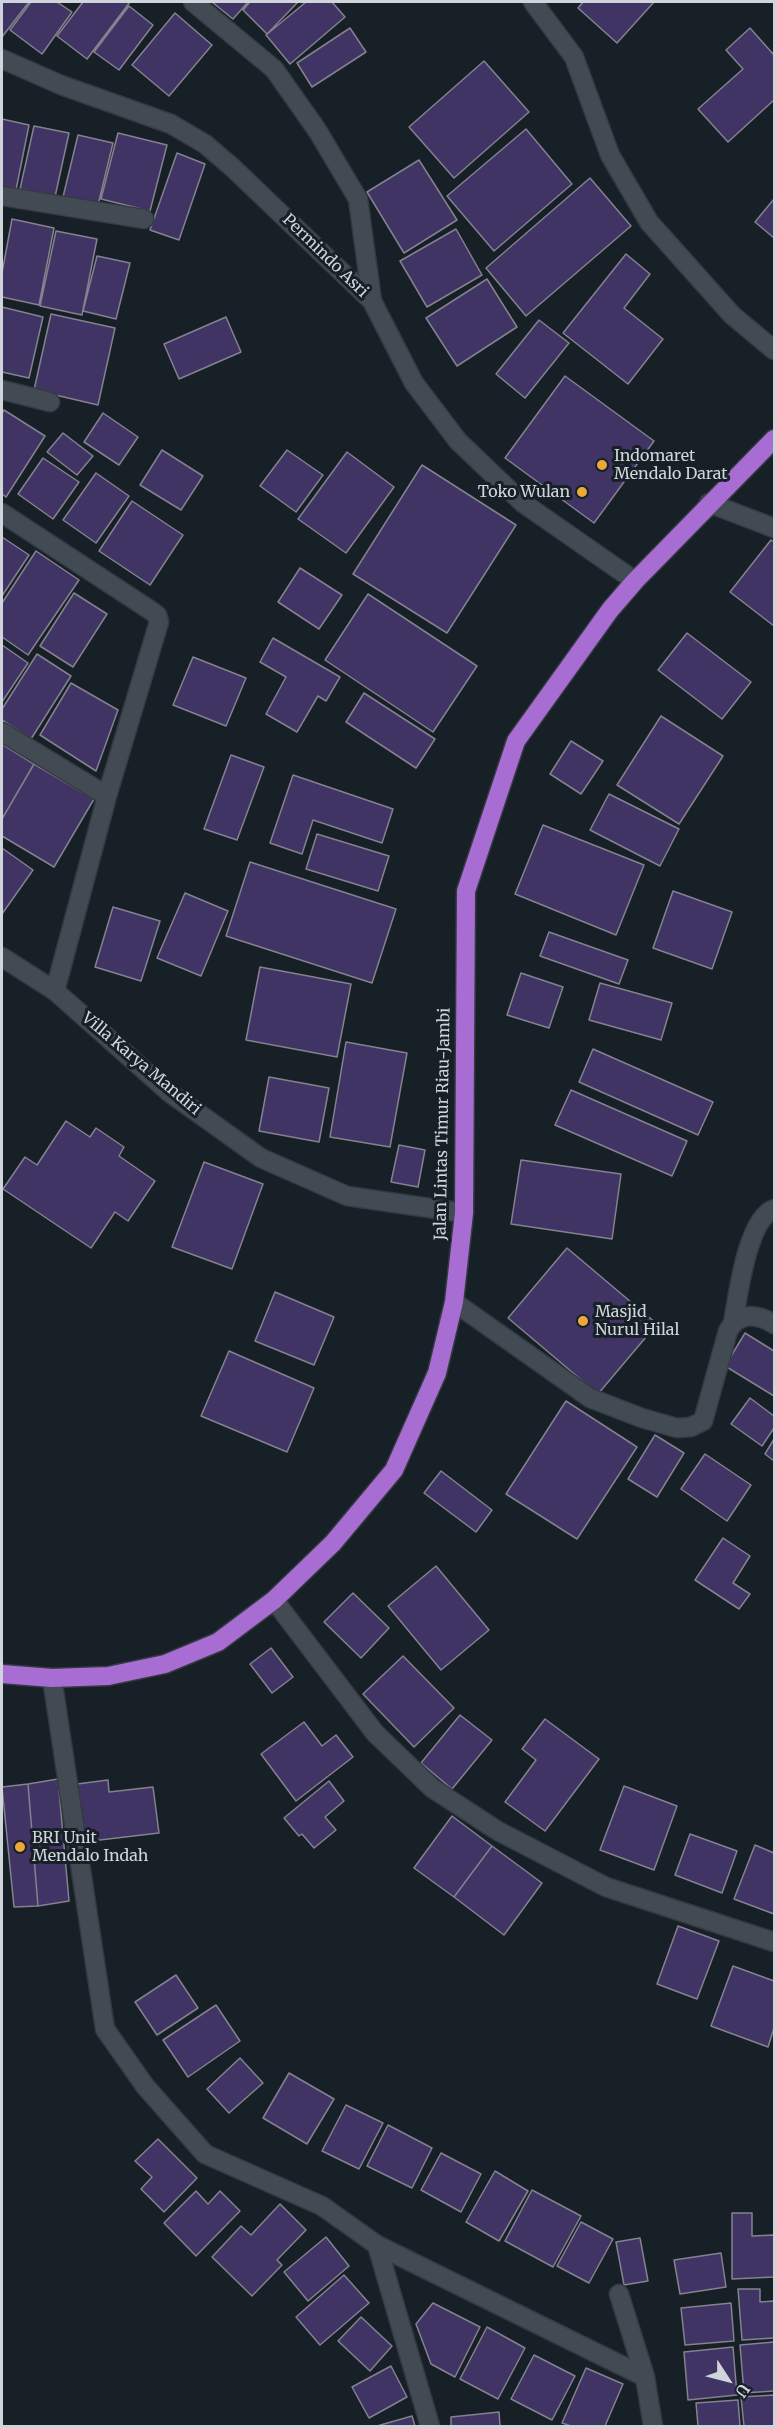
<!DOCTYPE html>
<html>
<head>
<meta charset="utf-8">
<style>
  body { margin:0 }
  #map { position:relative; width:776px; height:2428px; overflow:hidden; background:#171f27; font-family:Merriweather,serif }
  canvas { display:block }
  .frame { position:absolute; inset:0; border:3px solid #d0d5db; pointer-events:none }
  .north { position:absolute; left:698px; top:2350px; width:60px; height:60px; -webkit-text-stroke:4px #171f27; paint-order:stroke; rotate:126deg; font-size:16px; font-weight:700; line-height:24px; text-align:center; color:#d0d5db }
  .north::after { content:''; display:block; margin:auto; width:21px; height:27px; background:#d0d5db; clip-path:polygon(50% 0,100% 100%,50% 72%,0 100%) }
</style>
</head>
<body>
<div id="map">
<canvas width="776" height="2428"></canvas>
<div class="frame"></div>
<div class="north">U</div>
</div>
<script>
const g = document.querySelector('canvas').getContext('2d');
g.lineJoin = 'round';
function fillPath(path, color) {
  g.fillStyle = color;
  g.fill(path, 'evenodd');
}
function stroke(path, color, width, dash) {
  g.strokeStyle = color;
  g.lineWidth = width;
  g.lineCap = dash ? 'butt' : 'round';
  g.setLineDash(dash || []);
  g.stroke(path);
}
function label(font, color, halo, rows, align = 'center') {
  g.font = font + ' Merriweather,serif';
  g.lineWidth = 6;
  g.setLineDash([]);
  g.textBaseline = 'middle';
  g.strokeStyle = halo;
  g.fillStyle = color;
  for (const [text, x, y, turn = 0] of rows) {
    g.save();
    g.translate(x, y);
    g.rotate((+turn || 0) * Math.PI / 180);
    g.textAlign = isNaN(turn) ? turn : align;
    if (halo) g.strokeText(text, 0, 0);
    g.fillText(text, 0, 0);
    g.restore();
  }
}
const building = new Path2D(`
  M2,2h27l-27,35z
  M31,2h26l15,10 -30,42 -32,-24z
  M83,2h47l-43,57 -30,-23z
  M212,2h36l-15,17z
  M250,2h48l-31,32 -24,-24z
  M306,2h26l13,15 -55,47 -24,-29z
  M583,2h71l-37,41 -39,-35z
  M129,6l24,19 -34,45 -25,-18z
  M175,13l37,32 -43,51 -37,-31z
  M350,28l16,24 -54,35 -15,-24z
  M750,28l24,27v45l-46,42 -30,-33 45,-40 -17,-19z
  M484,61l45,51 -75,66 -45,-51z
  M2,119l27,6 -13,65 -14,-3z
  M34,126l35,7 -14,64 -35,-8z
  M526,129l46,55 -78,67 -47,-55z
  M118,133l49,12 -17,66 -49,-12z
  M78,135l35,8 -15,62 -35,-8z
  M177,153l28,11 -26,76 -29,-10z
  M419,160l38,60 -53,33 -37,-61z
  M590,178l41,48 -105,90 -40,-48z
  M774,199v39l-19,-16z
  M12,219l42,9 -15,77 -37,-8v-24z
  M456,229l26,46 -55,32 -27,-46z
  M56,231l41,8 -15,76 -42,-9z
  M626,254l24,20 -26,34 39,31 -35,45 -65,-51z
  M97,256l33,7 -14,56 -33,-8z
  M487,279l30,48 -60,39 -31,-48z
  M2,307l41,10 -14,61 -27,-6z
  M51,314l64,14 -17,77 -64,-15z
  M226,317l15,35 -62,27 -15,-35z
  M539,320l30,23 -44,55 -29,-24z
  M565,376l89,65 -60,82 -89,-65z
  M4,410l41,26 -39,61 -4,-3v-81z
  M103,413l35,24 -19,28 -35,-23z
  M63,433l30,23 -16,19 -30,-23z
  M162,450l41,26 -22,34 -41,-25z
  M287,450l36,25 -27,37 -36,-26z
  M347,452l47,35 -48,66 -48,-34z
  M43,458l36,24 -26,37 -35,-25z
  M422,465l94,60 -69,108 -94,-59z
  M96,473l33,23 -33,47 -33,-23z
  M132,501l51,34 -33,50 -51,-34z
  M2,537l27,18 -27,41z
  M771,540l3,2v84l-44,-34z
  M36,551l43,29 -51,75 -26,-18v-34z
  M300,568l42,27 -23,34 -41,-27z
  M74,593l33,21 -34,53 -33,-21z
  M368,594l109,72 -44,66 -108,-72z
  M687,633l64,49 -29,37 -64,-49z
  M273,638l67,39 -14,24 -8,-5 -21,36 -31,-18 20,-37 -26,-15z
  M2,645l26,18 -26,39z
  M37,654l34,22 -40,63 -29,-19v-11z
  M193,657l53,21 -20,48 -53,-21z
  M71,683l47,27 -22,61 -56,-36z
  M364,693l71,46 -19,29 -70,-46z
  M661,716l62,40 -44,68 -62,-39z
  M571,741l32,20 -22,33 -31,-20z
  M2,744l32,20 -32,55z
  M231,755l33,12 -27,73 -33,-11z
  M34,764l60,35 -40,68 -52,-31v-17z
  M293,775l100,34 -11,34 -69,-23 -11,34 -32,-11z
  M609,794l70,35 -19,37 -70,-36z
  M543,825l101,40 -28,70 -101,-41z
  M317,834l72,22 -11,35 -72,-22z
  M2,848l31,22 -31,44z
  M250,862l146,47 -24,74 -146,-47z
  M673,891l59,21 -20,57 -59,-21z
  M185,893l43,18 -27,65 -44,-18z
  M113,907l47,14 -19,60 -46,-14z
  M549,932l79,28 -9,24 -79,-28z
  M260,967l91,17 -14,73 -91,-17z
  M521,973l42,14 -14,41 -42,-13z
  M600,983l72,20 -11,37 -72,-20z
  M346,1042l61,11 -17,94 -60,-10z
  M593,1049l120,53 -15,33 -119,-53z
  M269,1077l60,11 -10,54 -60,-11z
  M571,1090l116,51 -15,35 -117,-51z
  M66,1121l24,16 6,-9 28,19 -5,9 36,25 -27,40 -13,-9 -24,36 -88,-59 22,-32 12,8z
  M399,1145l26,5 -7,37 -27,-5z
  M521,1160l100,14 -9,65 -101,-15z
  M204,1162l59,22 -31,85 -60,-22z
  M567,1248l90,76 -59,70 -90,-76z
  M275,1292l59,25 -20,48 -59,-24z
  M745,1333l29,18v45l-49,-30z
  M229,1351l85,37 -27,64 -86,-36z
  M750,1398l24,18v12l-12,18 -31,-22z
  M566,1401l71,46 -60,92 -71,-45z
  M655,1435l29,18 -27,44 -29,-18z
  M774,1439v22l-9,-7z
  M705,1454l46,31 -24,36 -46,-32z
  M441,1471l51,39 -16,22 -52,-39z
  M723,1538l27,18 -17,27 17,11 -11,15 -44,-29z
  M436,1566l53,64 -48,40 -53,-64z
  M353,1593l36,35 -28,30 -37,-36z
  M271,1648l22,29 -21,16 -22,-29z
  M403,1656l51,52 -40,39 -51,-53z
  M460,1715l32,25 -40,49 -31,-26z
  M545,1719l54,40 -54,72 -40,-29 31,-42 -14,-11z
  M304,1722l18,24 14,-11 17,22 -57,44 -35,-47z
  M58,1779l11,122 -31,5 -10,-122z
  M108,1780l1,12 44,-5 6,46 -76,9 -6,-58z
  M329,1781l15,20 -19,16 11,13 -22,18 -12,-14 -3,2 -15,-18z
  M28,1784l10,122 -24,1 -12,-120z
  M624,1786l53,20 -23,64 -54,-20z
  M452,1816l40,30 -38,51 -40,-29z
  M690,1834l47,17 -15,42 -47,-18z
  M755,1845l19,8v61l-40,-15z
  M492,1846l50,37 -38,52 -50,-38z
  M678,1926l41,15 -22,58 -40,-15z
  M733,1966l41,15v47l-6,19 -57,-21z
  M176,1975l22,33 -41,27 -22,-33z
  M216,2005l24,36 -52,36 -25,-37z
  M240,2058l23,25 -34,30 -22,-24z
  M289,2073l45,26 -27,45 -44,-26z
  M346,2105l37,18 -24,46 -37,-18z
  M388,2125l44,23 -20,40 -45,-22z
  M158,2139l39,39 -33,34 -23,-23 11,-12 -17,-16z
  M441,2153l40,21 -20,38 -40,-22z
  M495,2171l33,20 -29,50 -33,-19z
  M532,2190l49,26 -28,51 -48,-26z
  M196,2191l12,13 12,-13 20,20 -44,45 -32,-33z
  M280,2204l26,26 -29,30 5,5 -30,31 -40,-39 29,-31 10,9z
  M732,2213h20v23l22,-1v42l-42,2z
  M581,2222l32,17 -24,44 -32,-17z
  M326,2237l23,29 -41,35 -24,-29z
  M640,2238l8,43 -24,4 -8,-43z
  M721,2253l5,34 -46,7 -6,-34z
  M344,2275l25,28 -49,42 -24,-28z
  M738,2289h22v13l14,-1v37l-32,2z
  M433,2303l47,24 -25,50 -24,-13 -15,-40z
  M731,2303l3,38 -49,4 -4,-37z
  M361,2317l31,29 -22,25 -32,-30z
  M487,2327l38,21 -27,51 -38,-20z
  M774,2342v49l-30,2 -4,-48z
  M733,2347l4,48 -49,5 -4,-48z
  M534,2355l41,21 -23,44 -41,-21z
  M391,2366l16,31 -38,21 -17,-31z
  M586,2368l37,16 -18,42h-34l-9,-3z
  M774,2395v31h-30l-3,-29z
  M738,2400l2,26h-42l-2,-23z
  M499,2412l1,14h-49v-9z
  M412,2416l3,10h-38z`);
fillPath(building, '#403465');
stroke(building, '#83828e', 1.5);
const street = new Path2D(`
  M193,2l81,67 43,61 41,69 14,102
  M533,2l41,55 36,98 39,67 83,93 42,35
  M2,59l59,26 110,39 34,20 28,24 139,133 42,82 44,58 65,62 112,78
  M2,196l142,23
  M2,390l48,12
  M709,503l65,25
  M2,513l148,97 7,5 2,7 -52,174 -52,195
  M2,732l105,64
  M2,957l53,34 115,102 91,65 86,38 117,17
  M454,1302l136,96 52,20 35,10 14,-1 12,-6 25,-90c11,-20 30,-17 46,-7
  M733,1323c5,-27 14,-104 41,-114
  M274,1600l101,133 57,55 66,43 108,56 168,55
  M52,1678l53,351 40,57 60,68 117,52 55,39 268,132
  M377,2245l53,181
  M619,2294l26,83 8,49`);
const highway = new Path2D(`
  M2,1674l50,4 56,-2 57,-12 53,-22 56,-42 59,-57 61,-73 43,-97 17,-71 10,-89 2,-322 50,-150 94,-131 25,-29 139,-142`);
stroke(street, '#353a41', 21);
stroke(highway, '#353a41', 21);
stroke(street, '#424b54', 18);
stroke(highway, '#a86dd3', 18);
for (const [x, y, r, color] of [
  [602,465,6,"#eca93a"],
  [582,492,6,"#eca93a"],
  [583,1321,6,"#eca93a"],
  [20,1847,6,"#eca93a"]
]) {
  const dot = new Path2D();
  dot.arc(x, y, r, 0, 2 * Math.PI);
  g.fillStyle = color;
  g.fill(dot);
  stroke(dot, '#171f27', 2);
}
label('16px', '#d0d5db', '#171f27', [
  ["Permindo Asri",325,256,44],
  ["Villa Karya Mandiri",141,1064,40],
  ["Jalan Lintas Timur Riau-Jambi",443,1124,-89]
]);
label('16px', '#d0d5db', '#171f27', [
  ["Indomaret",614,456],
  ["Mendalo Darat",614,474],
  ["Toko Wulan",570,492,"right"],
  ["Masjid",595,1312],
  ["Nurul Hilal",595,1330],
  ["BRI Unit",32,1838],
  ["Mendalo Indah",32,1856]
], 'left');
</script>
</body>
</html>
